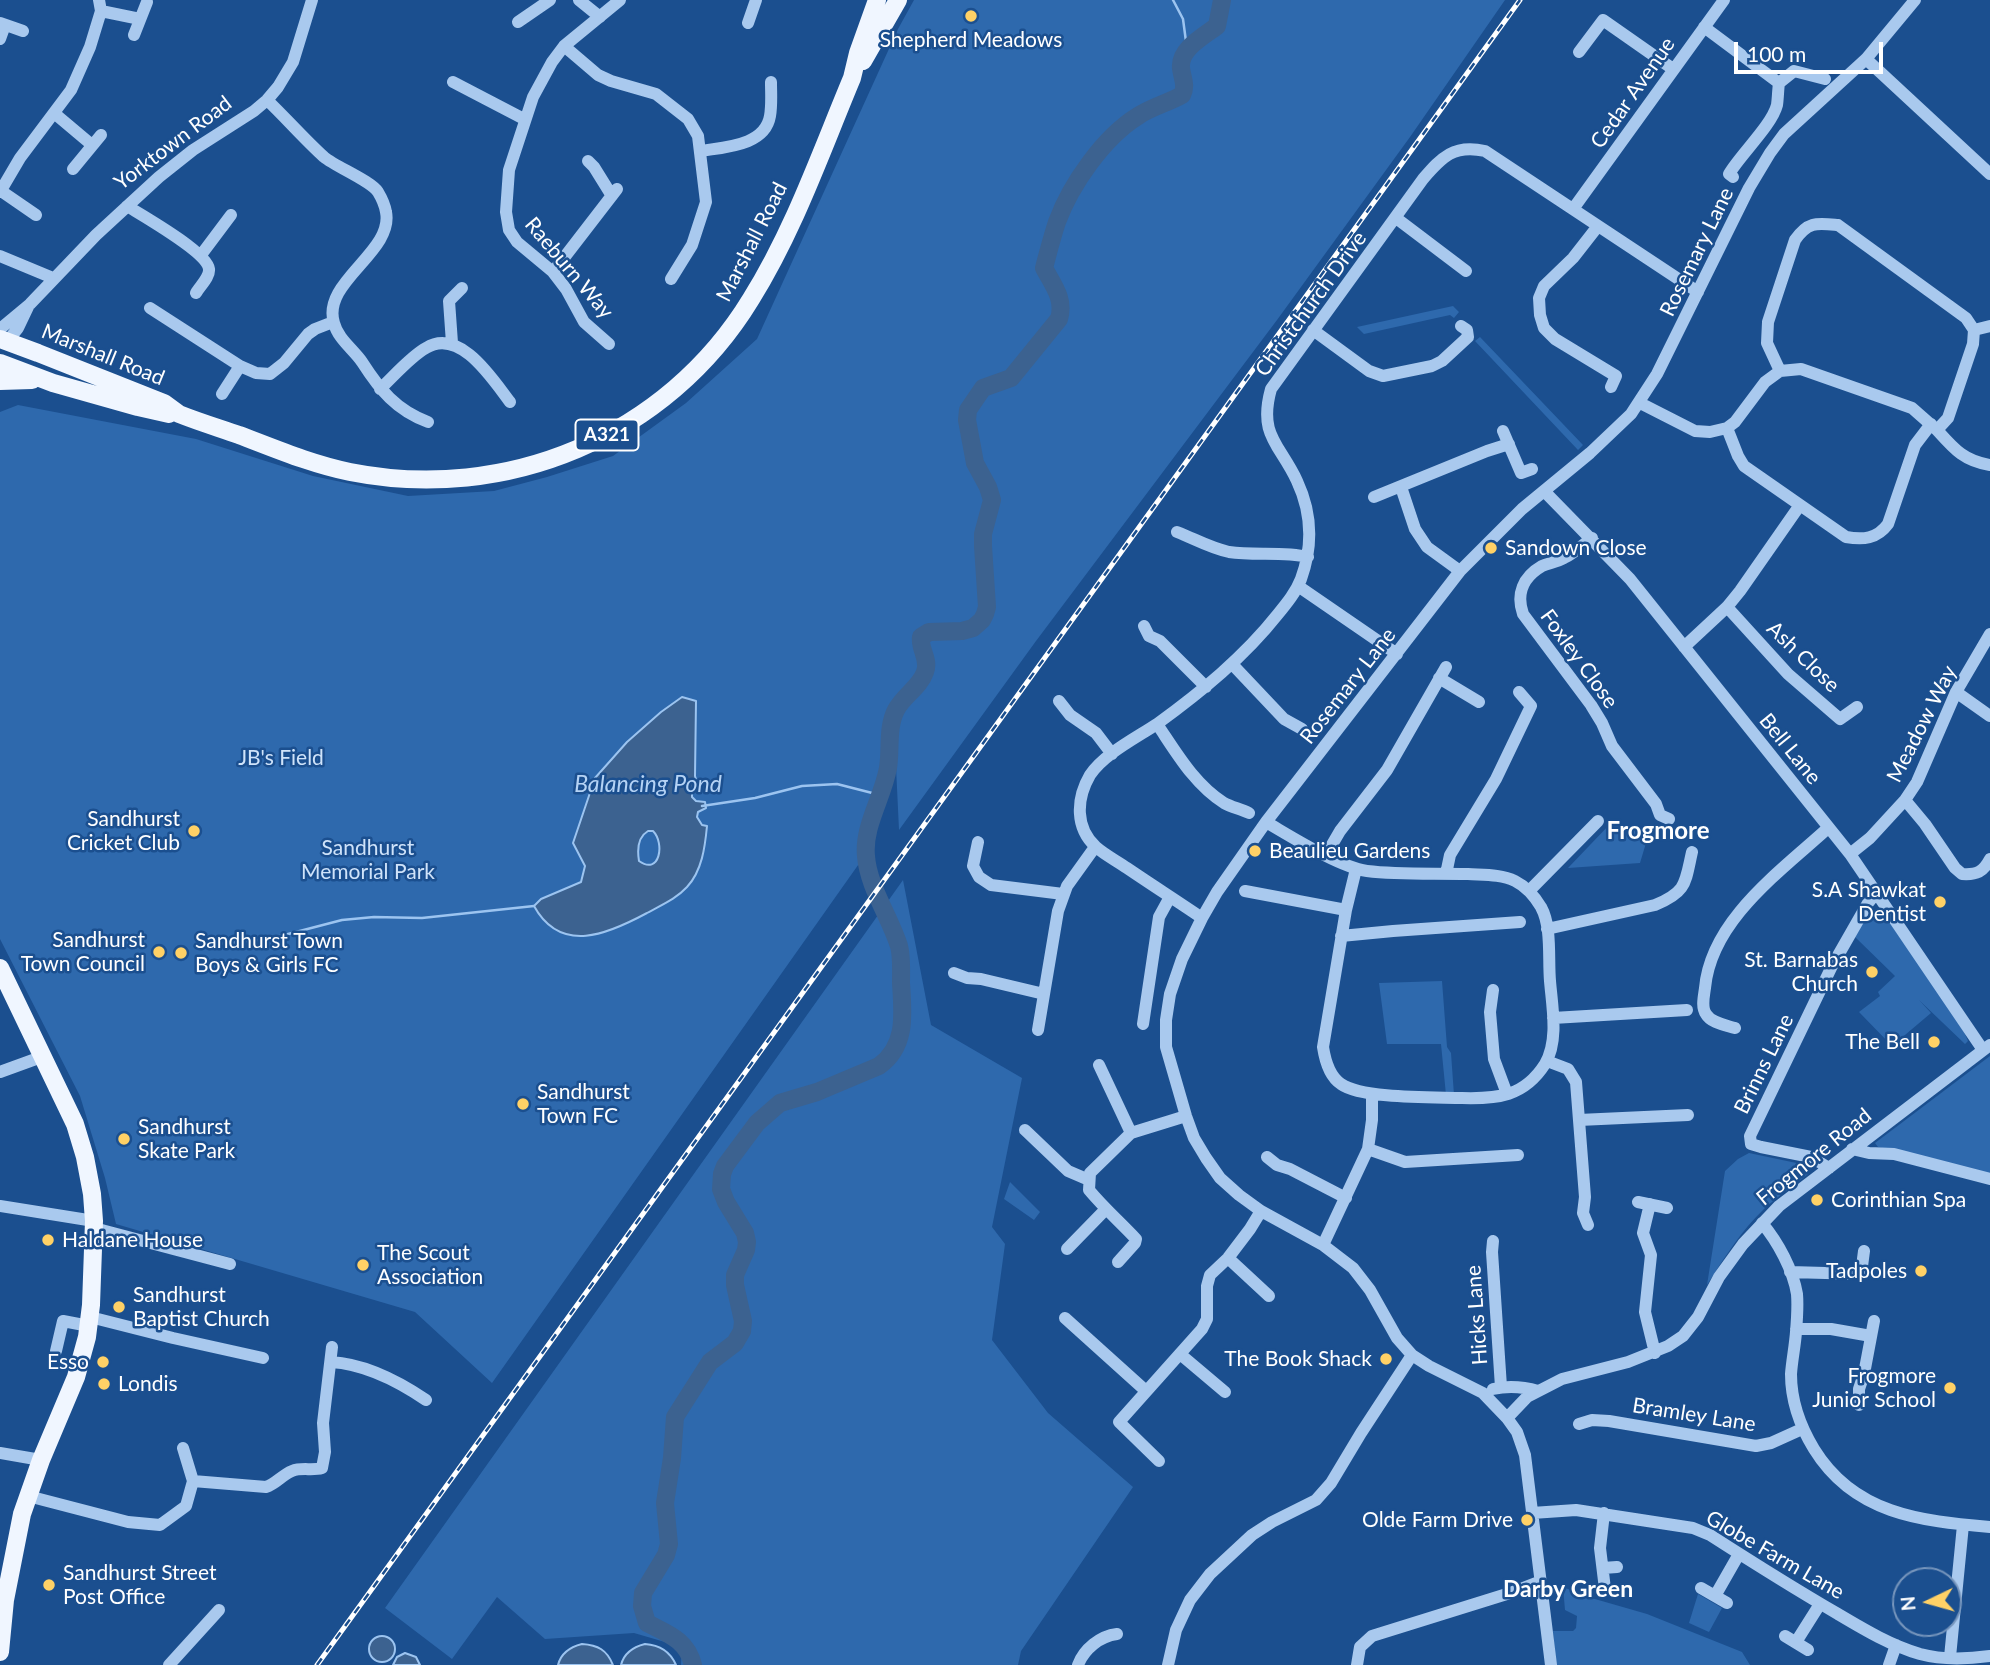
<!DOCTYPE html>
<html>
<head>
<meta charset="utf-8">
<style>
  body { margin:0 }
  #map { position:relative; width:1990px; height:1665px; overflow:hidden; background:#1b4f8f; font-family:Lato,sans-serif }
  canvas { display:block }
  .north { position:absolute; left:1892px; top:1567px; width:70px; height:70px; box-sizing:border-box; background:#1b4f8f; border:2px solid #7695bc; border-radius:50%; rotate:265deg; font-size:19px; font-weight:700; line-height:28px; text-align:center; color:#fff }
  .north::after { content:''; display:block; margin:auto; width:24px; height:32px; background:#ffd166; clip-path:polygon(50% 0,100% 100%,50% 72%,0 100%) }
  .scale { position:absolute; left:1734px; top:42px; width:149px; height:32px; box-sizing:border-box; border:4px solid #fff; border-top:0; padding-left:9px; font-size:21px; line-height:24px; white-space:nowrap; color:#fff; -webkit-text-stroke:5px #1b4f8f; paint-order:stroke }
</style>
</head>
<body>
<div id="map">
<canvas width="1990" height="1665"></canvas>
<div class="north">N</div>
<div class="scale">100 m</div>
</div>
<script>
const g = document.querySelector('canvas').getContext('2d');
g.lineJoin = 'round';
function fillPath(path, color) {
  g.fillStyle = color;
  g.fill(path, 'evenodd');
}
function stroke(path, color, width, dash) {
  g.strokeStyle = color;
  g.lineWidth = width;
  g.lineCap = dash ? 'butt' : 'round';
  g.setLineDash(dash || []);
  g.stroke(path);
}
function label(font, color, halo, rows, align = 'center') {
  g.font = font + ' Lato,sans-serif';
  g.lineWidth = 5;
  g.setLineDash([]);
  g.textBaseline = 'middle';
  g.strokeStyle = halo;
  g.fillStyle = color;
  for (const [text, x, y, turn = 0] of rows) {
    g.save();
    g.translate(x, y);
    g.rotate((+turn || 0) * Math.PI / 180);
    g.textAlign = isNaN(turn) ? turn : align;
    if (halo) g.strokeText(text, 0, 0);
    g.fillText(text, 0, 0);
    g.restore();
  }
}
fillPath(new Path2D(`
  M914,0h591l-95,137 -133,183 -241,321 -137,189 -3,-63 -33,68 5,16 -376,532 -77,-71 -299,-88 -11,-46 -25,-82 -80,-157v-527l18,-7 178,34 117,37 95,20 86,-5 53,-14 66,-21 73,-53 71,-64 141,-310z
  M1453,306l6,6 -5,6 -4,-3 -86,19 -7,-7z
  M1480,337l103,108 -5,5 -103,-109z
  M1611,823l38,10 -9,30 -72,5z
  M903,880l28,145 91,53 -30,149 13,17 -13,96 56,73 85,74 -112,164 -3,14h-337l1,-18 -48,-14 -89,6 -48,-42 -45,62 -67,-51z
  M1877,912l8,4 67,96 12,20 4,9 -3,3 -46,-44 12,13 -39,33 -33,-34 21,-16 -2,-4 17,-16 -41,-40 12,-19z
  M1442,981l5,66 4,6 3,42h-8l-5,-51h-54l-8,-61z
  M1990,1056v118l-112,-27 -3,-4z
  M1749,1153l57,12 5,4 -3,5c-15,12 -31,23 -44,35 -23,22 -40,49 -57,76l18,-114 13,-12z
  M1010,1182l30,30 -6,8 -30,-21z
  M1563,1587l25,10 59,17 95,38 8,13h-194l-3,-34h20l3,-3 1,-12 -12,-6z
  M1698,1594l24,14 -13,24 -20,-9z`), '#2e69ad');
const water = new Path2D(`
  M682,697l14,4 -1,75 3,10 -6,6v5l4,4 9,1 1,6 -8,4 -1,5 5,8 5,1c-2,21 -5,45 -20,61 -11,12 -26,18 -40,26 -39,21 -86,42 -113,-7l7,-7 40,-17 4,-16 -12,-23 22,-65 32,-36 34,-30zM648,831h5c12,12 7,45 -14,30 -2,-12 -1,-24 9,-30z
  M369 1649a13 13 0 1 1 26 0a13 13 0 1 1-26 0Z
  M582,1644c16,1 25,6 31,21h-55c3,-12 12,-18 24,-21z
  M645,1644c15,1 25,7 31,21h-55c3,-12 12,-18 24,-21z
  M405,1653l11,4 4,8h-27l4,-8z`);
fillPath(water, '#3c6290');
stroke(water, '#9cc4f0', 2);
stroke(new Path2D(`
  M1173,0l10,19 4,30
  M702,806l53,-8 47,-12 35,-2 43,11
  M217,944l52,-5 73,-19 32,-3 48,1 112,-12`), '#9cc4f0', 2.5);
stroke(new Path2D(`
  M693,1665c-6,-25 -25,-31 -46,-42l-5,-17 1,-13 23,-38 3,-11 -4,-41 7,-45 3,-41 35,-55 25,-19 7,-12 1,-10 -8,-36v-10l11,-25 1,-8 -2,-9 -19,-31 -5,-13 1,-15 3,-8 32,-43 23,-20 37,-11 62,-26c28,-20 24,-52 22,-83 0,-12 1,-26 -2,-37 -9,-29 -31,-60 -33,-90 -3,-30 17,-59 22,-88 3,-18 -1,-41 8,-58 7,-14 24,-23 29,-38 5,-13 -6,-23 -4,-35l8,-5 33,-1 11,-3 9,-8 3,-6 2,-7 -4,-61v-12l9,-34 -4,-13 -13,-24 -8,-43 1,-10 15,-22 28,-10 48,-59c6,-20 -6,-34 -15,-51 4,-15 8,-31 13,-46 14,-38 47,-85 81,-106 13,-9 30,-13 44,-21 5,-10 0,-17 -1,-27 -2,-19 23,-32 36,-42l5,-26`), '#3c6290', 18);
stroke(new Path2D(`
  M579,0l21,17
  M101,11l39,8
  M518,22l32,-22
  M0,23l23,8
  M748,23l8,-23
  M1704,27l75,56c-1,7 -1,15 -2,22 -5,20 -37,50 -48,69l4,3
  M134,35l13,-33
  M0,39l5,-14
  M564,46l34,29 13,6 45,13 32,25 10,17 8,66 -14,43 -21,34
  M1579,52l24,-32 70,49
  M1866,59l124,115
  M453,82l71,37
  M1779,83l15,-12 31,8
  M267,100c19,18 37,39 57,57 12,10 47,24 54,35 3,5 7,14 8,20 8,40 -65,70 -52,111 4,16 19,26 28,39 18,28 34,48 66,60
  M54,113l38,32
  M701,151c23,-4 64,-5 69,-35 2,-11 1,-23 1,-34
  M588,161l6,6 18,29
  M73,169l28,-34
  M1,191l35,24
  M0,192l20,-34 51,-68 19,-43 11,-36 -2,-11
  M127,206c16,10 80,46 82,63 1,8 -9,17 -13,24
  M1573,209l151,-209
  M1396,218l70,53
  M1598,226l-25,32 -29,28 -5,12 1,17 4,13 11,11 61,37 -5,11
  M201,255l30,-40
  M0,256l53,22
  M553,272l64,-83
  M150,308l90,58 16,7 14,1 14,-11 24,-29 7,-5 18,-7
  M0,329l30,-25 66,-69 63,-58 34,-27 61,-39 13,-11 11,-13 15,-25 19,-62
  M1313,330l56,41 14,5 49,-10 10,-5 26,-24 -1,-7 -6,-4
  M1974,330l16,-4
  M7,342l11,-14 10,-21
  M452,343l-3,-42 13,-13
  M609,344l-25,-22 -18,-33 -13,-17 -36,-30 -8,-12 -3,-18 3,-42 24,-73 19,-35 12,-16 56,-46
  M380,389c13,-12 31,-33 46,-41 34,-21 67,32 84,54
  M222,394l18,-28
  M1640,403l55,28 15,1 17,-4 8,-6 30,-40 15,-11 21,-2 111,39 25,22 11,-12 25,-74 1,-14 -8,-12 -128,-93c-21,-2 -30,-4 -43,15l-27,82 -1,21 13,28
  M1727,428l11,28 6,10 102,71c17,3 31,2 42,-13l27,-79 16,-21
  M1937,430c17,19 27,31 53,35
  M1503,431l18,42 11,-4
  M1401,487l14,42 12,18 33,24
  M1544,491l86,88 220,275 133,196
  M1374,497l113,-46 22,-7
  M1177,532c18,7 33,16 52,20 26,4 53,-1 79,5
  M1592,538c-9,7 -18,15 -28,20 -7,4 -15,5 -22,8 -19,11 -26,28 -19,48l68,91 11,18 10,23 44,58 4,11 9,4
  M1298,586l99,68
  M1727,607l61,67 52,45 17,-12
  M1144,626l5,10 11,5 46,46
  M1684,647l43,-40 13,-16 60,-86
  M1232,664l52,55 18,10
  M1439,678l40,24
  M1956,692l34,24
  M1059,701l11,14 26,18 16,21
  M1157,724c19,28 37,60 67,79 7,4 17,6 25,10
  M1905,800l20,24 30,44 7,6c15,1 21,-2 28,-15
  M1266,822c26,15 73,45 101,49 33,4 67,2 101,3 15,1 33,0 47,7 10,5 20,16 26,26 11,20 7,51 9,74 2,25 9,60 -5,83 -21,33 -48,35 -83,34 -28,-1 -100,1 -121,-14 -12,-8 -16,-24 -18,-37l23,-137 10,-41
  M978,842l-5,24 6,11 12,8 72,9
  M1850,854l20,-16 35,-38 12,-18 39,-90 34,-58
  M1326,855l14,-24 47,-61 59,-103
  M1446,874l4,-19 46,-76 35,-73 -12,-14
  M1245,891l101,19
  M1529,891l69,-70
  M1202,918c-25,-17 -50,-33 -75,-50 -10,-7 -22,-13 -31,-21 -21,-19 -20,-48 -6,-72 14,-21 46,-37 67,-51 44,-32 87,-67 121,-110 9,-11 18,-22 23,-35 12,-33 11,-66 -4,-98 -17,-37 -39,-45 -26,-92l152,-210c19,-22 31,-35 62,-28l213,141
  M1547,929l108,-24c32,-13 30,-22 37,-53
  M1341,936l52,-5 127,-9
  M954,973l13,5 14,1 63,15
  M1493,990l-3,22 4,47 13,35
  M1553,1018l134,-8
  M1143,1024l16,-107 11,-20
  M1735,1028c-10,-3 -24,-5 -29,-14 -5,-7 -2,-18 -1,-26 6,-68 76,-117 123,-160
  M1038,1030l20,-119 9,-25 28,-39
  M1547,1061l21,8 8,13 9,115 -2,16 5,12
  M1099,1065l32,68
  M0,1072l44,-16
  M1579,1120l109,-5
  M1025,1130l43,41 21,9
  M1368,1149l37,13 113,-7
  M1852,1149l17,4 25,1 96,25
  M1267,1157l10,8 13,4 56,29
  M1829,1168l-18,-11 -50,-10 -10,-3 -1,-8 82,-170 36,-63 9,-11
  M1638,1202l29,6
  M1650,1204l-7,29 8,22 -6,57 10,41
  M0,1206l94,15
  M1762,1223c16,19 31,47 35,71 1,12 0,26 -1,38 -1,14 -4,28 -5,42 0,28 9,52 23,75 40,65 106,72 176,78
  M94,1228l136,36
  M1493,1241l-1,11 9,135
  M1323,1245l45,-96 4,-29v-26
  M1067,1249l38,-39
  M1228,1258l41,38
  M1118,1262l17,-19 1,-4c-16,-17 -32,-31 -47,-49l1,-17 41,-40 55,-17
  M1790,1272l71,2 3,-23
  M90,1317l83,21 90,20
  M1065,1318l81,73
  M1796,1329h35l40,7
  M56,1351l7,-30 26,5
  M1180,1354l45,38
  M331,1362c35,2 67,19 95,38
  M1493,1389c14,-3 31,-2 45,2
  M1859,1405v-16l5,-15 10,-53
  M1507,1418l20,-21 35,-18 66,-17 40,-16 15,-10 15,-19 21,-40 24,-33 36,-38 211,-161
  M1579,1424l13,-4 17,1 147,25 15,-3 31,-14
  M0,1453l41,7
  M1159,1461l-40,-39 83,-93 5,-10v-33l3,-11 18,-17 22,-29 11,-18
  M193,1481l73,6c10,-3 16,-12 26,-16 10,-4 20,0 30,-3l3,-16 -2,-29 9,-76
  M28,1496l100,26 32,3 26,-19 7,-25 -10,-33
  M1532,1513l44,-3 117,18 17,7c42,27 85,54 128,79 27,16 52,31 82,40 22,6 48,5 70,2
  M1604,1513l-4,35 5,41
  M1603,1568l14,-1
  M1701,1588l26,15
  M1715,1596l24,-42
  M1785,1636l23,14
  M1796,1642l24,-38
  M1950,1657l13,-132
  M169,1665l50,-55
  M1078,1665c6,-16 22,-29 39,-31
  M1168,1665l8,-35 14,-30 20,-26 42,-39 20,-13 44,-22 15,-17 30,-50 51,-78
  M1357,1665l3,-18 12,-11 138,-43 31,-12
  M1551,1665l-26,-210 -8,-23 -10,-14 -24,-25 -54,-27 -17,-11 -15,-17 -27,-48 -17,-22 -30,-23 -62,-34 -22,-16 -19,-17 -14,-20 -12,-20 -8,-22 -20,-69v-27l4,-26 12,-35 20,-41 15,-26 49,-70 194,-251 62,-62 68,-56 41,-39 26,-40 92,-186 21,-35 14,-19 82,-75 49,-59
  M1889,1665l7,-20`), '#a9c9ee', 12);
stroke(new Path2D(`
  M863,61l35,-61
  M0,339l38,14 126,50 15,11c20,8 40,14 60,21 37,14 72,29 111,37 156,31 317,-35 401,-173 43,-69 70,-147 101,-221l6,-25 19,-53
  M0,363l53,20 85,24 31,7
  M0,381l32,-1
  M0,968l75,156 10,33 7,37 2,27 -3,84 -4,32 -11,40 -35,83 -19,54 -17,86 -5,52`), '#f0f6ff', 18);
const rail = new Path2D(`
  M317,1665l1203,-1665`);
stroke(rail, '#fff', 5);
stroke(rail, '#1b4f8f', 2.5, [8]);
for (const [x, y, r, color] of [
  [971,16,7,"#ffd166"],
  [1491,548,7,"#ffd166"],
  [194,831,7,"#ffd166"],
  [1255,851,7,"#ffd166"],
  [1940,902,7,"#ffd166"],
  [159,952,7,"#ffd166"],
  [181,953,7,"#ffd166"],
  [1872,972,7,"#ffd166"],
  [1934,1042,7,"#ffd166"],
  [523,1104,7,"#ffd166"],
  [124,1139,7,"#ffd166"],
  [1817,1200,7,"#ffd166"],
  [48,1240,7,"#ffd166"],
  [363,1265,7,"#ffd166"],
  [1921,1271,7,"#ffd166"],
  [119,1307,7,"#ffd166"],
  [1386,1359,7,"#ffd166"],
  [103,1362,7,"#ffd166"],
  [104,1384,7,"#ffd166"],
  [1950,1388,7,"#ffd166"],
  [1527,1520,7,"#ffd166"],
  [49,1585,7,"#ffd166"]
]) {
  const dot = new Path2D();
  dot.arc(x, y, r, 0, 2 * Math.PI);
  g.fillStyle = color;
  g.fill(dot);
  stroke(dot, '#1b4f8f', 2.5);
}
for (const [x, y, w] of [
  [607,435,63]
]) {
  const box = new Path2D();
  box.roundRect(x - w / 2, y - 15.5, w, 31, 5);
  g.fillStyle = '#1b4f8f';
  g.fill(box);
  stroke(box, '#fff', 2);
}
label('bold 19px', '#fff', null, [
  ["A321",607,435]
]);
label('21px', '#fff', '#1b4f8f', [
  ["Shepherd Meadows",971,40,"center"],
  ["Sandown Close",1505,548],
  ["Sandhurst",180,819,"right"],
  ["Cricket Club",180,843,"right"],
  ["Beaulieu Gardens",1269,851],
  ["S.A Shawkat",1926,890,"right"],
  ["Dentist",1926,914,"right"],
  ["Sandhurst",145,940,"right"],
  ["Town Council",145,964,"right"],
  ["Sandhurst Town",195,941],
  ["Boys & Girls FC",195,965],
  ["St. Barnabas",1858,960,"right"],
  ["Church",1858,984,"right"],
  ["The Bell",1920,1042,"right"],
  ["Sandhurst",537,1092],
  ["Town FC",537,1116],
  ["Sandhurst",138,1127],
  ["Skate Park",138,1151],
  ["Corinthian Spa",1831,1200],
  ["Haldane House",62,1240],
  ["The Scout",377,1253],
  ["Association",377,1277],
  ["Tadpoles",1907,1271,"right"],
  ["Sandhurst",133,1295],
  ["Baptist Church",133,1319],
  ["The Book Shack",1372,1359,"right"],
  ["Esso",89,1362,"right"],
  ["Frogmore",1936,1376,"right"],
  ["Junior School",1936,1400,"right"],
  ["Londis",118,1384],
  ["Olde Farm Drive",1513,1520,"right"],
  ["Sandhurst Street",63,1573],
  ["Post Office",63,1597]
], 'left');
label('21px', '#fff', '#1b4f8f', [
  ["Cedar Avenue",1633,93,-55],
  ["Yorktown Road",173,143,-37],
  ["Marshall Road",752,242,-63],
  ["Rosemary Lane",1697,252,-64],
  ["Raeburn Way",569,268,50],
  ["Christchurch Drive",1311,304,-54],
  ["Marshall Road",103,355,22],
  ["Ash Close",1803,657,44],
  ["Foxley Close",1579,659,54],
  ["Rosemary Lane",1348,686,-52],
  ["Meadow Way",1922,724,-63],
  ["Bell Lane",1790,749,51],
  ["Brinns Lane",1764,1064,-64],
  ["Frogmore Road",1814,1157,-39],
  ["Hicks Lane",1477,1315,-94],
  ["Bramley Lane",1694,1415,9],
  ["Globe Farm Lane",1775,1555,30]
]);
label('21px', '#cfe3fa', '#1b4f8f', [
  ["JB's Field",281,758],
  ["Sandhurst",368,848],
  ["Memorial Park",368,872]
]);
label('italic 23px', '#b5d3f5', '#1b4f8f', [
  ["Balancing Pond",648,785]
]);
label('bold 23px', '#fff', '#1b4f8f', [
  ["Darby Green",1568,1590]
]);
label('bold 24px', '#fff', '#1b4f8f', [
  ["Frogmore",1658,831]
]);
</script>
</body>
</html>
